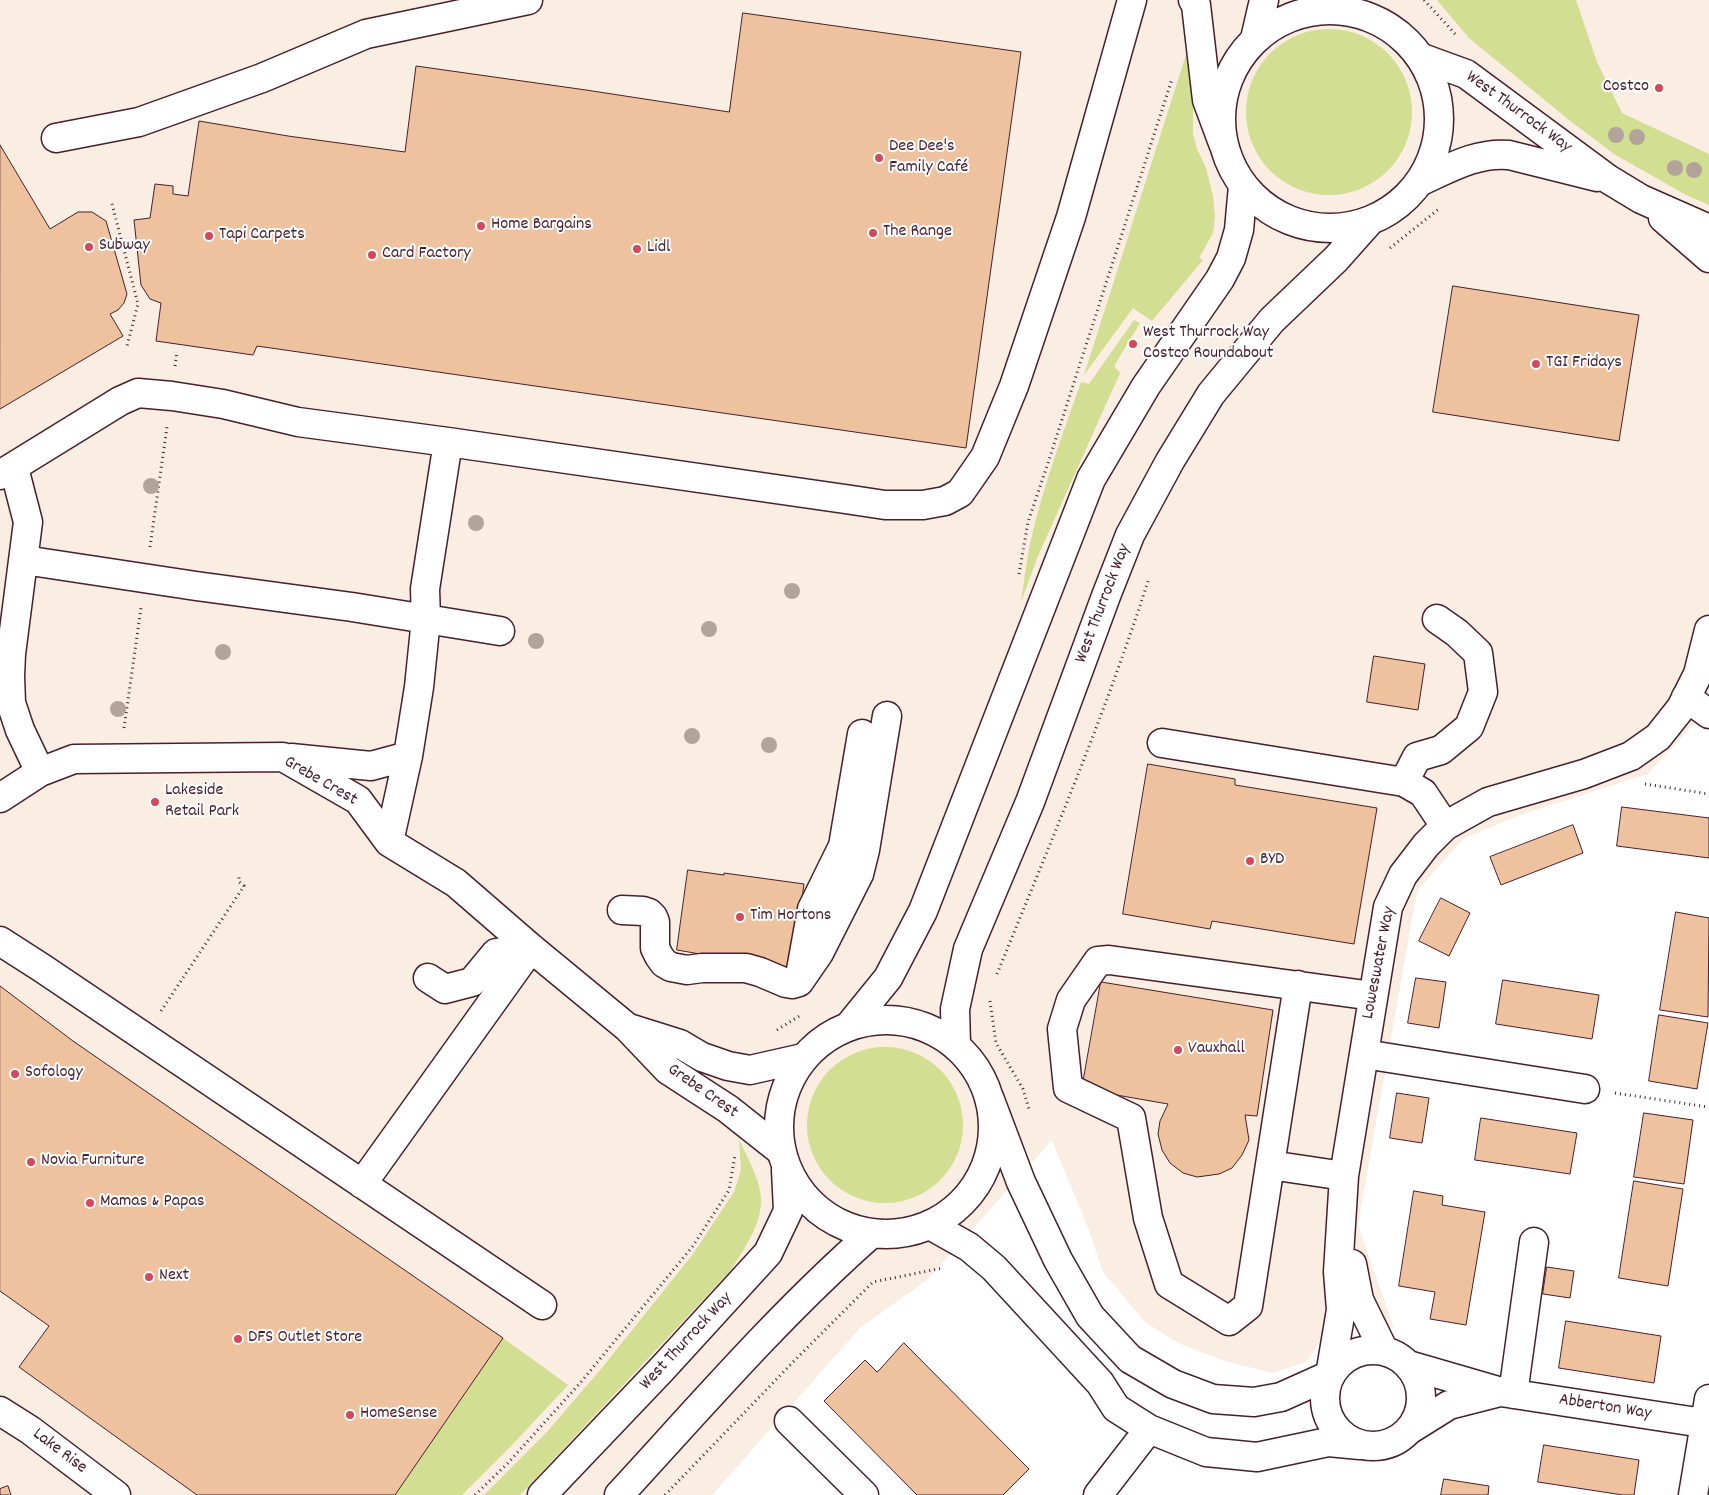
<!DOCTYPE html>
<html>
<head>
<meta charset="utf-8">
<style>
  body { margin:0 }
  canvas { display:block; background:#fff }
</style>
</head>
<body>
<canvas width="1709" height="1495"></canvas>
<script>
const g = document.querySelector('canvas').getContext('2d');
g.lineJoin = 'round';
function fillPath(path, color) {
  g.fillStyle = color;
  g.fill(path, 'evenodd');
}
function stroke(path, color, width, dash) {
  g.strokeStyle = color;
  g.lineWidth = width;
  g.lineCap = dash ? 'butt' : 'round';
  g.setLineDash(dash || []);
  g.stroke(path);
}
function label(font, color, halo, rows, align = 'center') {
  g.font = font + ' Dekko,sans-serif';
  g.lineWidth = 4;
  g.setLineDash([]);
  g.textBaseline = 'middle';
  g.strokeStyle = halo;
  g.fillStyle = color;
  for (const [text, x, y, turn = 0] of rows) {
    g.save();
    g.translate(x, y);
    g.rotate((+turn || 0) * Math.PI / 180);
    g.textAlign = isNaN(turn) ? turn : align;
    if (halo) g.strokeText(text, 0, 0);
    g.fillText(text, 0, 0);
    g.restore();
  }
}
fillPath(new Path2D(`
  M0,0h1709v699l-13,22 -48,53 -131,42 -54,23 -46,52 -59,334 36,103 -61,-6 -26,40 -35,11 -51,-13 -43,-17 -33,-21 -42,-50 -13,-39 -38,-93 -125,140 -67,48 -148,167h-712z`), '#faede2');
fillPath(new Path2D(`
  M1437,0h139l21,62 25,51 87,41v51l-23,-10 -72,-41 -45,-34 -100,-82z
  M1246 112a83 83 0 1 1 166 0a83 83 0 1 1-166 0Z
  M1191,39l4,44 -2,26v25l4,15 9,19 7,28 2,21 -2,16 -14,25 4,2 -51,61 -19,-13 -49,67z
  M1134,320l6,3 -26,43 6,7 -82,183 -17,46c3,-19 5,-39 9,-58 12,-55 32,-108 51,-162l8,2z
  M807 1125a78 78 0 1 1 156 0a78 78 0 1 1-156 0Z
  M739,1140c8,16 23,43 22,62 -1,25 -17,47 -30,68l-211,225h-36l63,-63 54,-63 92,-115 41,-62 7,-22z
  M503,1338l65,47 -55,59 -51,51h-67z`), '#d2de91');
const building = new Path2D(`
  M743,13l278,39 -55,396 -709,-102 -4,9 -97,-14 5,-38 -11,-4 -9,-14 -7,-65 16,-2 5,-34 18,2v8l15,2 11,-75 89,15 117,16 11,-86 170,24 143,22z
  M0,145l50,84 28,-17h14l14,9 21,73 -3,9 -6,7 -8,4 13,22 -123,73z
  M1453,286l186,29 -20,126 -186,-29z
  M1374,656l51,8 -7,46 -51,-8z
  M1148,764l87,15v6l142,23 -23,136 -142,-23 -2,8 -87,-15z
  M1622,807l87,11v40l-92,-12z
  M1573,825l10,28 -82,32 -11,-28z
  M688,870l36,5v-2l80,11 -12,86 -115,-20z
  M1441,898l29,15 -21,43 -30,-15z
  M1676,912l33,6 -1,99 -48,-7z
  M1416,978l30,4 -7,46 -31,-5z
  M1503,980l96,15 -7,44 -96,-15z
  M1101,982l172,28 -16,106 -12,-1 4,25 -7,15 -10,13 -13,6 -22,3 -14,-4 -13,-10 -8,-13 -4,-16 2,-13 8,-17 -86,-15z
  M0,986l73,55 430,297 -108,157h-198l-178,-128 30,-41 -49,-35z
  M1659,1015l49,8 -11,66 -48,-8z
  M1397,1093l32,5 -7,45 -32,-5z
  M1644,1113l49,7 -9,64 -50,-7z
  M1481,1118l96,15 -7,41 -95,-14z
  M1634,1181l49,8 -15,97 -49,-8z
  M1414,1191l29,5 -1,9 43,7 -19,113 -36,-6 5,-27 -36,-6z
  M1547,1267l27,4 -4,27 -27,-4z
  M1566,1321l95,15 -7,47 -95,-15z
  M904,1343l125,126 -26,26h-86l-93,-94 41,-41 12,12z
  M1544,1445l95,15 -5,35h-11l-85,-13z
  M1444,1479l45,7 -1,9h-47z
  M8,1486l3,9h-11v-6z`);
fillPath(building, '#efc29f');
stroke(building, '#4a1f2b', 1);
const minor = new Path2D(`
  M1193,0l3,5 11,95 16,43
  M1422,58l44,16 142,105 33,20 68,30
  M56,138l83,-16 123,-44 104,-44 162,-34
  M1421,181c29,-13 56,-29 88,-26l88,22
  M1663,218l46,40
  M14,468l14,54 -17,132 -1,22 1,27 9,27 20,42
  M0,475l120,-74 18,-8 34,3 51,8 75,18 150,20 397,57 40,6h38l22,-4 15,-8 25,-36 29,-71 57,-169 61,-217
  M24,560l172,26 156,21 148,24
  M1686,697l23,17
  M1162,743l242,39 19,11 22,33
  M291,758l80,8 37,-10
  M1404,782l13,-25 24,-7 28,-23 14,-35 -5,-39 -21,-20 -20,-14
  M0,798l40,-26 34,-13 209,-2 75,43 31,42 67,41 75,65 97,80 40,42 60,39 53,42
  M389,842l19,-86 11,-69 7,-68 -1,-30 23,-147
  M622,910l21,1 6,2 4,4 2,5v26l4,8 5,7 7,4 16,3 15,-2h44l14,4 26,11 6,1 7,-2 20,-29 40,-79 6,-24 22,-134
  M0,941l42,27 500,337
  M801,970l11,-61 31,-63 19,-112
  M428,978l17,11 27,-7 24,-29 35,-5
  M1298,985l-50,321 -19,15 -60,-37 -21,-66 -17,-100 -63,-30 -6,-59 9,-29 27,-39 11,-1 264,36
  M629,1028l51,16 22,13 26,9 22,4 53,-12
  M1364,1054l221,35
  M990,1100l31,82 37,78 32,56 40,43 43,25 40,15 41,3 27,-5 49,-22 11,-65 -3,-38 6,-96 44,-269 15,-32 23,-30 19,-19 43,-24 96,-28 47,-18 27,-19 23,-29 17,-34 11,-44
  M1270,1165l74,11
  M362,1184l169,-236
  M930,1225l39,22 25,21 106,115 16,25 33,21 57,23 31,3 20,2 71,-15 32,3
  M1352,1264l7,36 25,51
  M1325 1398a48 48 0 1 1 96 0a48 48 0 1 1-96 0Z
  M1408,1365l93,27 208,32
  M1513,1394l21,-152
  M0,1411l30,19 86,65
  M789,1421l75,74
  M1409,1430l40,-25 51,-13
  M1098,1495l51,-66
  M1693,1495l16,-96`);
const major = new Path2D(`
  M1221 119a109 109 0 1 1 218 0a109 109 0 1 1-218 0Z
  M1255,39l9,-39
  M779 1127a107 107 0 1 1 214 0a107 107 0 1 1-214 0Z
  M849,1026l39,-48 35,-67 168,-432 55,-93 74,-107 11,-21 8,-28 4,-44
  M956,1045l-1,-36 13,-60 62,-147 76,-206 24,-61 40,-74 41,-67 61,-74 64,-61 32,-36
  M542,1495l120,-126 106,-116 20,-42 -2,-41
  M619,1495c82,-89 161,-181 252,-261`);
stroke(minor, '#4a1f2b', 31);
stroke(major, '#4a1f2b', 31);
stroke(new Path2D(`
  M1424,0l33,36
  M112,204l26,100 -11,42
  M1390,248l50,-40
  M175,366l2,-14
  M150,547l17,-120
  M1019,574l9,-52 19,-56 125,-387
  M124,728l17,-120
  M1645,784l64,10
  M997,974c53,-130 108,-259 151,-393
  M990,1001l6,42 27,46 6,20
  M161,1011l83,-125 -5,-4v-6
  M777,1030l24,-15
  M1615,1093l93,14
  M475,1495l33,-32 73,-81 112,-136 36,-56 6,-35
  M665,1495l130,-135 78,-78 70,-14`), '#4a1f2b', 3, [1, 4]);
stroke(minor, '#fff', 28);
stroke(major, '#fff', 28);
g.fillStyle = '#b2a39b';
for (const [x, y] of [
  [1616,135],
  [1637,137],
  [1675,168],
  [1694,170],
  [151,486],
  [476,523],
  [792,591],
  [709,629],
  [536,641],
  [223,652],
  [118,709],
  [692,736],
  [769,745]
]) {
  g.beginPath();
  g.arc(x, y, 8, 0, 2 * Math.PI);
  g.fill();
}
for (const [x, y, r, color] of [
  [1659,88,5,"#d1495b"],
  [879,158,5,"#d1495b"],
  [481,226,5,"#d1495b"],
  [873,233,5,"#d1495b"],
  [209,236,5,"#d1495b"],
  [89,247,5,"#d1495b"],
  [637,249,5,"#d1495b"],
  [372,255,5,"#d1495b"],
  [1133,344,5,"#d1495b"],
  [1536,364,5,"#d1495b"],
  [155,802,5,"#d1495b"],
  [1250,861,5,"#d1495b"],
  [740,917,5,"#d1495b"],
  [1178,1050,5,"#d1495b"],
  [15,1074,5,"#d1495b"],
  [31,1162,5,"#d1495b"],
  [90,1203,5,"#d1495b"],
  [149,1277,5,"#d1495b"],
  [238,1339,5,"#d1495b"],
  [350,1415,5,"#d1495b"]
]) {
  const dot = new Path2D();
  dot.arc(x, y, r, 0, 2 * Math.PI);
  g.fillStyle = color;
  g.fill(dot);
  stroke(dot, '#fff', 2);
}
label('18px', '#4a1f2b', '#fff', [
  ["Costco",1649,88,"right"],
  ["Dee Dee's",889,148],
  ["Family Café",889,169],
  ["Home Bargains",491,226],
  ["The Range",883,233],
  ["Tapi Carpets",219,236],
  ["Subway",99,247],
  ["Lidl",647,249],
  ["Card Factory",382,255],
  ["West Thurrock Way",1143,334],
  ["Costco Roundabout",1143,355],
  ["TGI Fridays",1546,364],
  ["Lakeside",165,792],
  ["Retail Park",165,813],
  ["BYD",1260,861],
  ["Tim Hortons",750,917],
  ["Vauxhall",1188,1050],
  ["Sofology",25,1074],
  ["Novia Furniture",41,1162],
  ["Mamas & Papas",100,1203],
  ["Next",159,1277],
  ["DFS Outlet Store",248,1339],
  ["HomeSense",360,1415]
], 'left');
label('18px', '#4a1f2b', '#fff', [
  ["West Thurrock Way",1518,113,36],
  ["West Thurrock Way",1104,604,-69],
  ["Grebe Crest",320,782,30],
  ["Loweswater Way",1380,963,-79],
  ["Grebe Crest",702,1092,35],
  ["West Thurrock Way",687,1342,-47],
  ["Abberton Way",1605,1408,9],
  ["Lake Rise",59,1452,37]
]);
</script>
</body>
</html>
